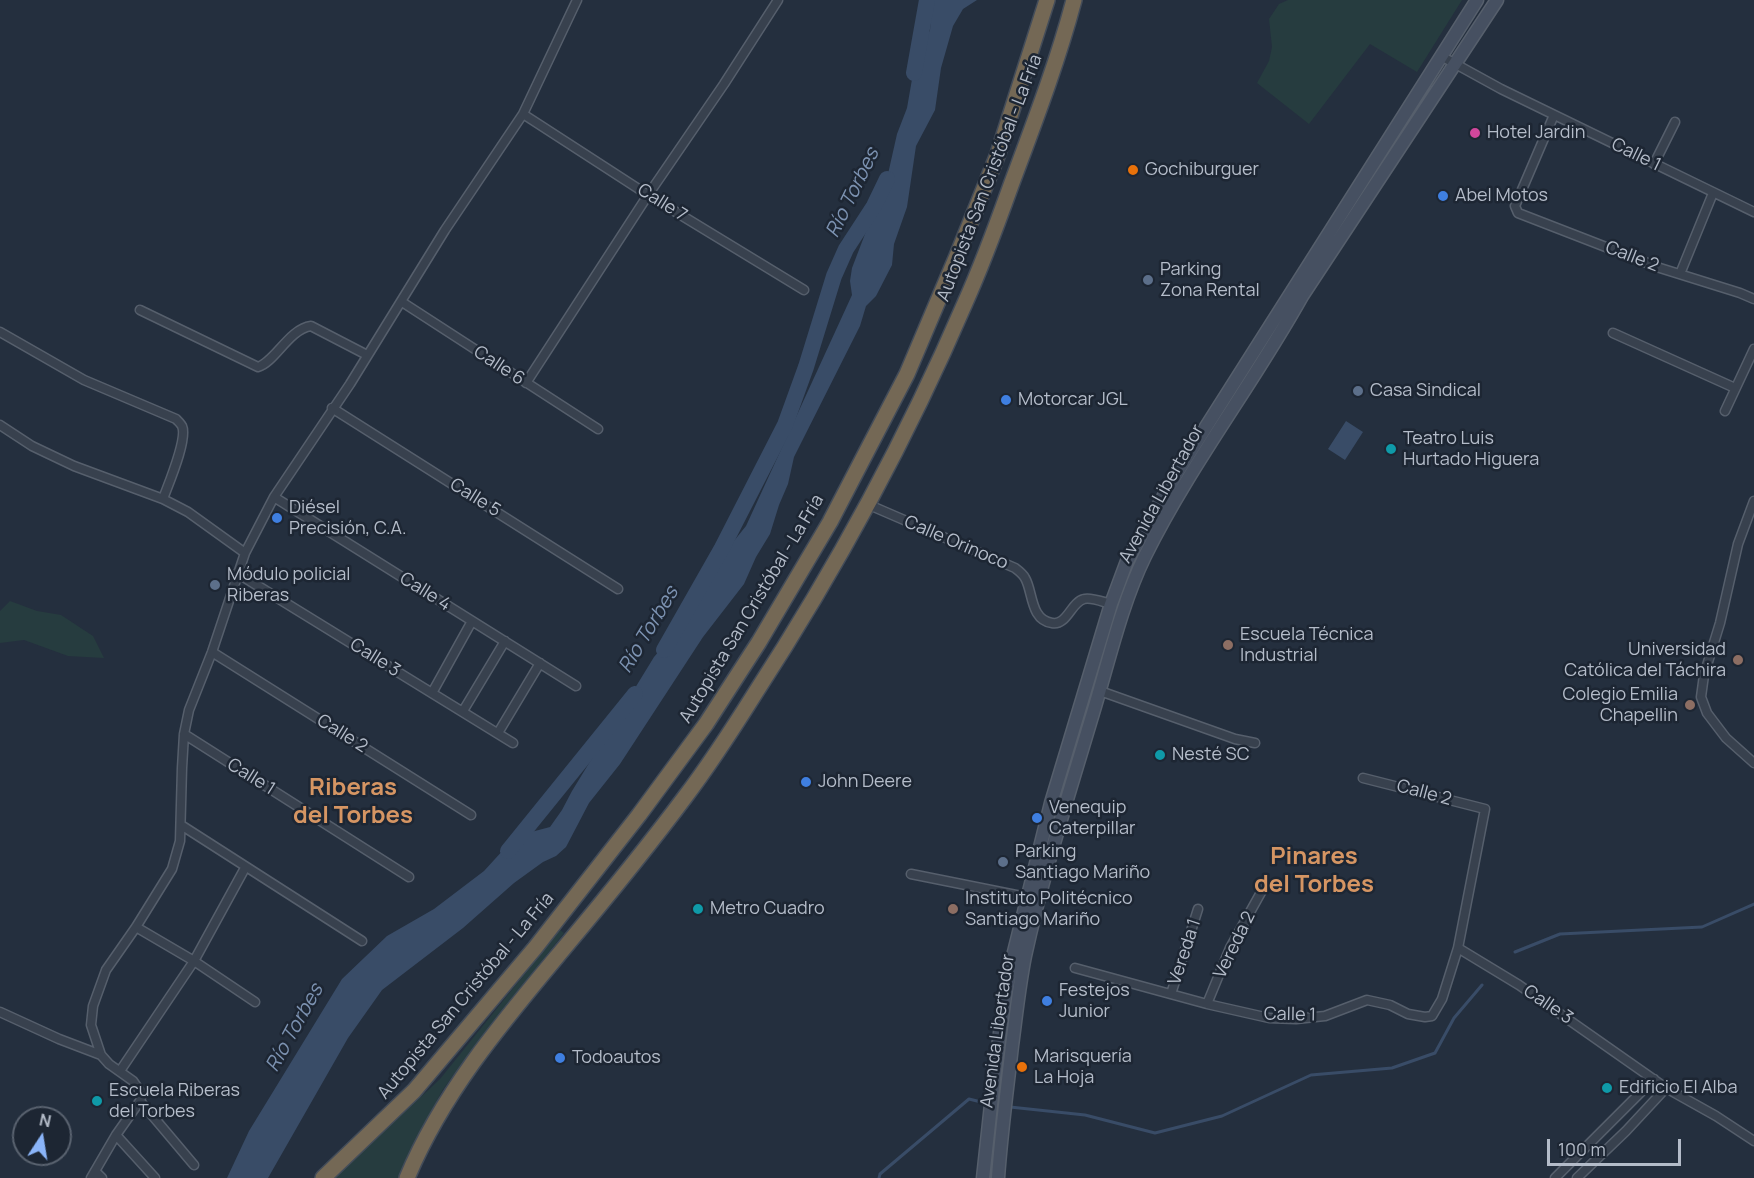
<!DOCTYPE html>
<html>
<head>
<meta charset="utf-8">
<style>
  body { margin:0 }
  #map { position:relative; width:1754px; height:1178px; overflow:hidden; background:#242f3e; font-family:Manrope,sans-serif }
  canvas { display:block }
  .north { position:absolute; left:12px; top:1106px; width:60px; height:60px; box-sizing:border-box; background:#1d2633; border:2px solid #59626f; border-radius:50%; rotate:12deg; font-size:16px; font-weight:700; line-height:24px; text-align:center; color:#b4bcc9 }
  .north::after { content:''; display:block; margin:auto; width:21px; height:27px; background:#8ab4f8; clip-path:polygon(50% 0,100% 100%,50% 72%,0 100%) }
  .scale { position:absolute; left:1547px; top:1139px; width:134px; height:27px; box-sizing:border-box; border:3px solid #b4bcc9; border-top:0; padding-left:8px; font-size:18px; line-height:21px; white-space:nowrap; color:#b4bcc9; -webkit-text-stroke:4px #1d2633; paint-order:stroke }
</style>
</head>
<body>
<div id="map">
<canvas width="1754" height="1178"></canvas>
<div class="north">N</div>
<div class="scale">100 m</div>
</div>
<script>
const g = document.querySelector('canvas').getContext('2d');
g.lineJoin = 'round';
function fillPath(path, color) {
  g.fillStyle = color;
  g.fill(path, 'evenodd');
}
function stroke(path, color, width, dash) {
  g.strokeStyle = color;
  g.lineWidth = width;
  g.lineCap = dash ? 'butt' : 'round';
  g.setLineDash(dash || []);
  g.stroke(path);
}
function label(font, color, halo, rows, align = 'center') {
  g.font = font + ' Manrope,sans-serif';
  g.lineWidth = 5;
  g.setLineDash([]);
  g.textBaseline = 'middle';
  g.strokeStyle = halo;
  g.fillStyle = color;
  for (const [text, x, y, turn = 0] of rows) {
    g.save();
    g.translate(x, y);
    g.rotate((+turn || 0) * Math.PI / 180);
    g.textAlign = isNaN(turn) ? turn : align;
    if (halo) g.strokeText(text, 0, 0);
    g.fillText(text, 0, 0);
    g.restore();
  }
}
fillPath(new Path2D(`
  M1288,0h174l-45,72 -47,-28 -61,80 -52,-41 12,-22 3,-14 -3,-28 10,-15z
  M10,601l27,10 24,4 32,21 11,22 -36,-2 -44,-16 -24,3v-32z
  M560,930l4,3 -100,127 -22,31 -28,52 -15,35h-65l106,-99z`), '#263c3f');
fillPath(new Path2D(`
  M932,0h45l-14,9 -10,17 -12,42 -6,42 -19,36 -9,61 -13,37 -2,21 -16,31 -10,10 -6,20 -66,131 -6,27 -9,21 -9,29 -14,23 -12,27 -41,53 -83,127 -31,39 -23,44 -10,9 -13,6 -29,21 -51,45 -81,62 -34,48 -80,140h-41l22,-47 93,-152 45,-43 47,-27 50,-38 32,-35 34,-9 12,-17 10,-19 82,-134 38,-44 25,-51 29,-36 106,-231 -2,-14 2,-13 36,-94 9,-40 10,-26 8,-46 15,-32z
  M1346,421l17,11 -18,28 -17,-11z`), '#394c67');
stroke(new Path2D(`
  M1515,952l45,-18 142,-7 52,-23
  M1010,1107l75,8 70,18 67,-17 89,-41 81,-7 43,-15 19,-35 28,-33
  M879,1178l1,-4 89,-75 16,4`), '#394c67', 3);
stroke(new Path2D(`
  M914,73l13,-73
  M664,650l58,-102 63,-123 21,-58 28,-91 12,-27 28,-43 13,-27
  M508,851l127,-157`), '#394c67', 16);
const minor = new Path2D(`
  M1441,56l60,33 253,123
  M523,114l125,81 156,95
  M1554,115l-39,91 3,7 142,55 80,25 14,6
  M1654,164l21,-42
  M1680,274l33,-81
  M402,302l196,127
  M140,310l118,57c17,-5 31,-38 53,-41l56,29
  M0,332l84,48 92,39c0,0 6,6 6,7 6,13 -14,59 -19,73
  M1613,333l122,55
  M526,383l122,-188 76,-111 54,-84
  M332,408l286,181
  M1725,411l29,-62
  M0,425l32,21 42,20 89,33 25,13 57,41
  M274,497l302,189
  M1754,501l-16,43 -18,79 -16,52 -3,22 6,16 19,25 28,25
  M867,504l148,64c4,3 8,6 10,10 8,13 5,42 27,45 15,3 19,-21 32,-24 7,-2 19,3 27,5
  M237,573l276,170
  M212,652l259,163
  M1100,691l135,48 20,4
  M432,693l40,-72
  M463,711l42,-70
  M498,733l42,-70
  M184,734l225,143
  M181,825l181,116
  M911,874l120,24
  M136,927l58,34 61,41
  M1458,948l61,37 147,103 50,28 38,25
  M1075,968l132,36 62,14 27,1 29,-3 42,-16 23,5 18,9 17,3 7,-1 10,-17 16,-51 27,-139 -122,-31
  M1171,994l27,-85
  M1207,1004l23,-56 34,-61
  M0,1012l59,27 42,16
  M120,1071l74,-110 51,-93
  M140,1101l54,64
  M116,1135l39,43
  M95,1171l7,7
  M91,1178l25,-43 24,-34 2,-7 -9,-13 -24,-17 -8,-9 -10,-30 2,-19 13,-36 30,-43 36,-58 8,-28 2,-73 2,-34 5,-24 23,-58 33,-99 29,-56 76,-113 95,-154 78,-116 54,-114
  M1555,1178l99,-99
  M1577,1178l49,-47 40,-43`);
const secondary = new Path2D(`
  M983,1178l11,-101 11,-81 9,-44 37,-149 60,-199 16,-43 51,-90 299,-471
  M998,1178c3,-44 9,-88 14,-132 4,-30 7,-60 13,-90 17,-78 42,-156 65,-233 17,-54 30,-116 55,-167 45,-91 108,-172 157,-260l195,-296`);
const motorway = new Path2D(`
  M323,1178l91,-87 121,-143 104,-133 67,-91 53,-82 71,-120 77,-148 50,-118 41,-102 49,-154
  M407,1178c36,-87 98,-159 158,-231 41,-49 82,-99 120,-150 25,-33 47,-67 69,-102 80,-123 153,-257 211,-392 17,-38 31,-76 45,-115 23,-62 47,-124 64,-188`);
stroke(minor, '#565f6c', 11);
stroke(secondary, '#565f6c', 15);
stroke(motorway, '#434c59', 18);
stroke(minor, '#38414e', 8);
stroke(secondary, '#465061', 12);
stroke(motorway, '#746855', 15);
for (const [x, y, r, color] of [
  [1475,133,6,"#d1479c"],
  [1133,170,6,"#e8710a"],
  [1443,196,6,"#3f7fe0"],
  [1148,280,6,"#5c6f8a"],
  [1358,391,6,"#5c6f8a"],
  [1006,400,6,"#3f7fe0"],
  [1391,449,6,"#0f9aa8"],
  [277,518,6,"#3f7fe0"],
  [215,585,6,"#5c6f8a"],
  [1228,645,6,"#8d6e63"],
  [1738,660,6,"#8d6e63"],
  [1690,705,6,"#8d6e63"],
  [1160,755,6,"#0f9aa8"],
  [806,782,6,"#3f7fe0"],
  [1037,818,6,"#3f7fe0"],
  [1003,862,6,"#5c6f8a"],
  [698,909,6,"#0f9aa8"],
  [953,909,6,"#8d6e63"],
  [1047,1001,6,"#3f7fe0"],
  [560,1058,6,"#3f7fe0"],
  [1022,1067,6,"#e8710a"],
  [1607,1088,6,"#0f9aa8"],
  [97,1101,6,"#0f9aa8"]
]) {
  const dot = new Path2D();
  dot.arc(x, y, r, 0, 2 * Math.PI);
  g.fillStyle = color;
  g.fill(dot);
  stroke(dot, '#1d2633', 2);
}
label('18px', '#b4bcc9', '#1d2633', [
  ["Hotel Jardin",1487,133],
  ["Gochiburguer",1145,170],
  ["Abel Motos",1455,196],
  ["Parking",1160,270],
  ["Zona Rental",1160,291],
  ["Casa Sindical",1370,391],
  ["Motorcar JGL",1018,400],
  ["Teatro Luis",1403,439],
  ["Hurtado Higuera",1403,460],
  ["Diésel",289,508],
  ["Precisión, C.A.",289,529],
  ["Módulo policial",227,575],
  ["Riberas",227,596],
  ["Escuela Técnica",1240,635],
  ["Industrial",1240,656],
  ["Universidad",1726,650,"right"],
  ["Católica del Táchira",1726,671,"right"],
  ["Colegio Emilia",1678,695,"right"],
  ["Chapellin",1678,716,"right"],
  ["Nesté SC",1172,755],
  ["John Deere",818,782],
  ["Venequip",1049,808],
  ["Caterpillar",1049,829],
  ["Parking",1015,852],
  ["Santiago Mariño",1015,873],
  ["Instituto Politécnico",965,899],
  ["Santiago Mariño",965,920],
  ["Metro Cuadro",710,909],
  ["Festejos",1059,991],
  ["Junior",1059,1012],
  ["Marisquería",1034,1057],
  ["La Hoja",1034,1078],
  ["Todoautos",572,1058],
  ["Edificio El Alba",1619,1088],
  ["Escuela Riberas",109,1091],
  ["del Torbes",109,1112]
], 'left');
label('18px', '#b4bcc9', '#1d2633', [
  ["Calle 1",1636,155,26],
  ["Autopista San Cristóbal - La Fría",990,178,-69],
  ["Calle 7",662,203,32],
  ["Calle 2",1632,257,21],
  ["Calle 6",499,366,33],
  ["Avenida Libertador",1162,494,-61],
  ["Calle 5",475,498,32],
  ["Calle Orinoco",956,543,23],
  ["Calle 4",425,592,32],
  ["Autopista San Cristóbal - La Fría",752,609,-59],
  ["Calle 3",375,658,32],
  ["Calle 2",342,734,32],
  ["Calle 1",251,777,32],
  ["Calle 2",1424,793,15],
  ["Vereda 2",1235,945,-64],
  ["Vereda 1",1185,952,-72],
  ["Autopista San Cristóbal - La Fría",466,996,-50],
  ["Calle 3",1548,1005,34],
  ["Calle 1",1290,1015,1],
  ["Avenida Libertador",998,1031,-82]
]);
label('italic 20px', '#7c92b1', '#1d2633', [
  ["Río Torbes",853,193,-64],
  ["Río Torbes",649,630,-59],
  ["Río Torbes",295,1028,-61]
]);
label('bold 24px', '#d59563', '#1d2633', [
  ["Riberas",353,788],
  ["del Torbes",353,816],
  ["Pinares",1314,857],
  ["del Torbes",1314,885]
]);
</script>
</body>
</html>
